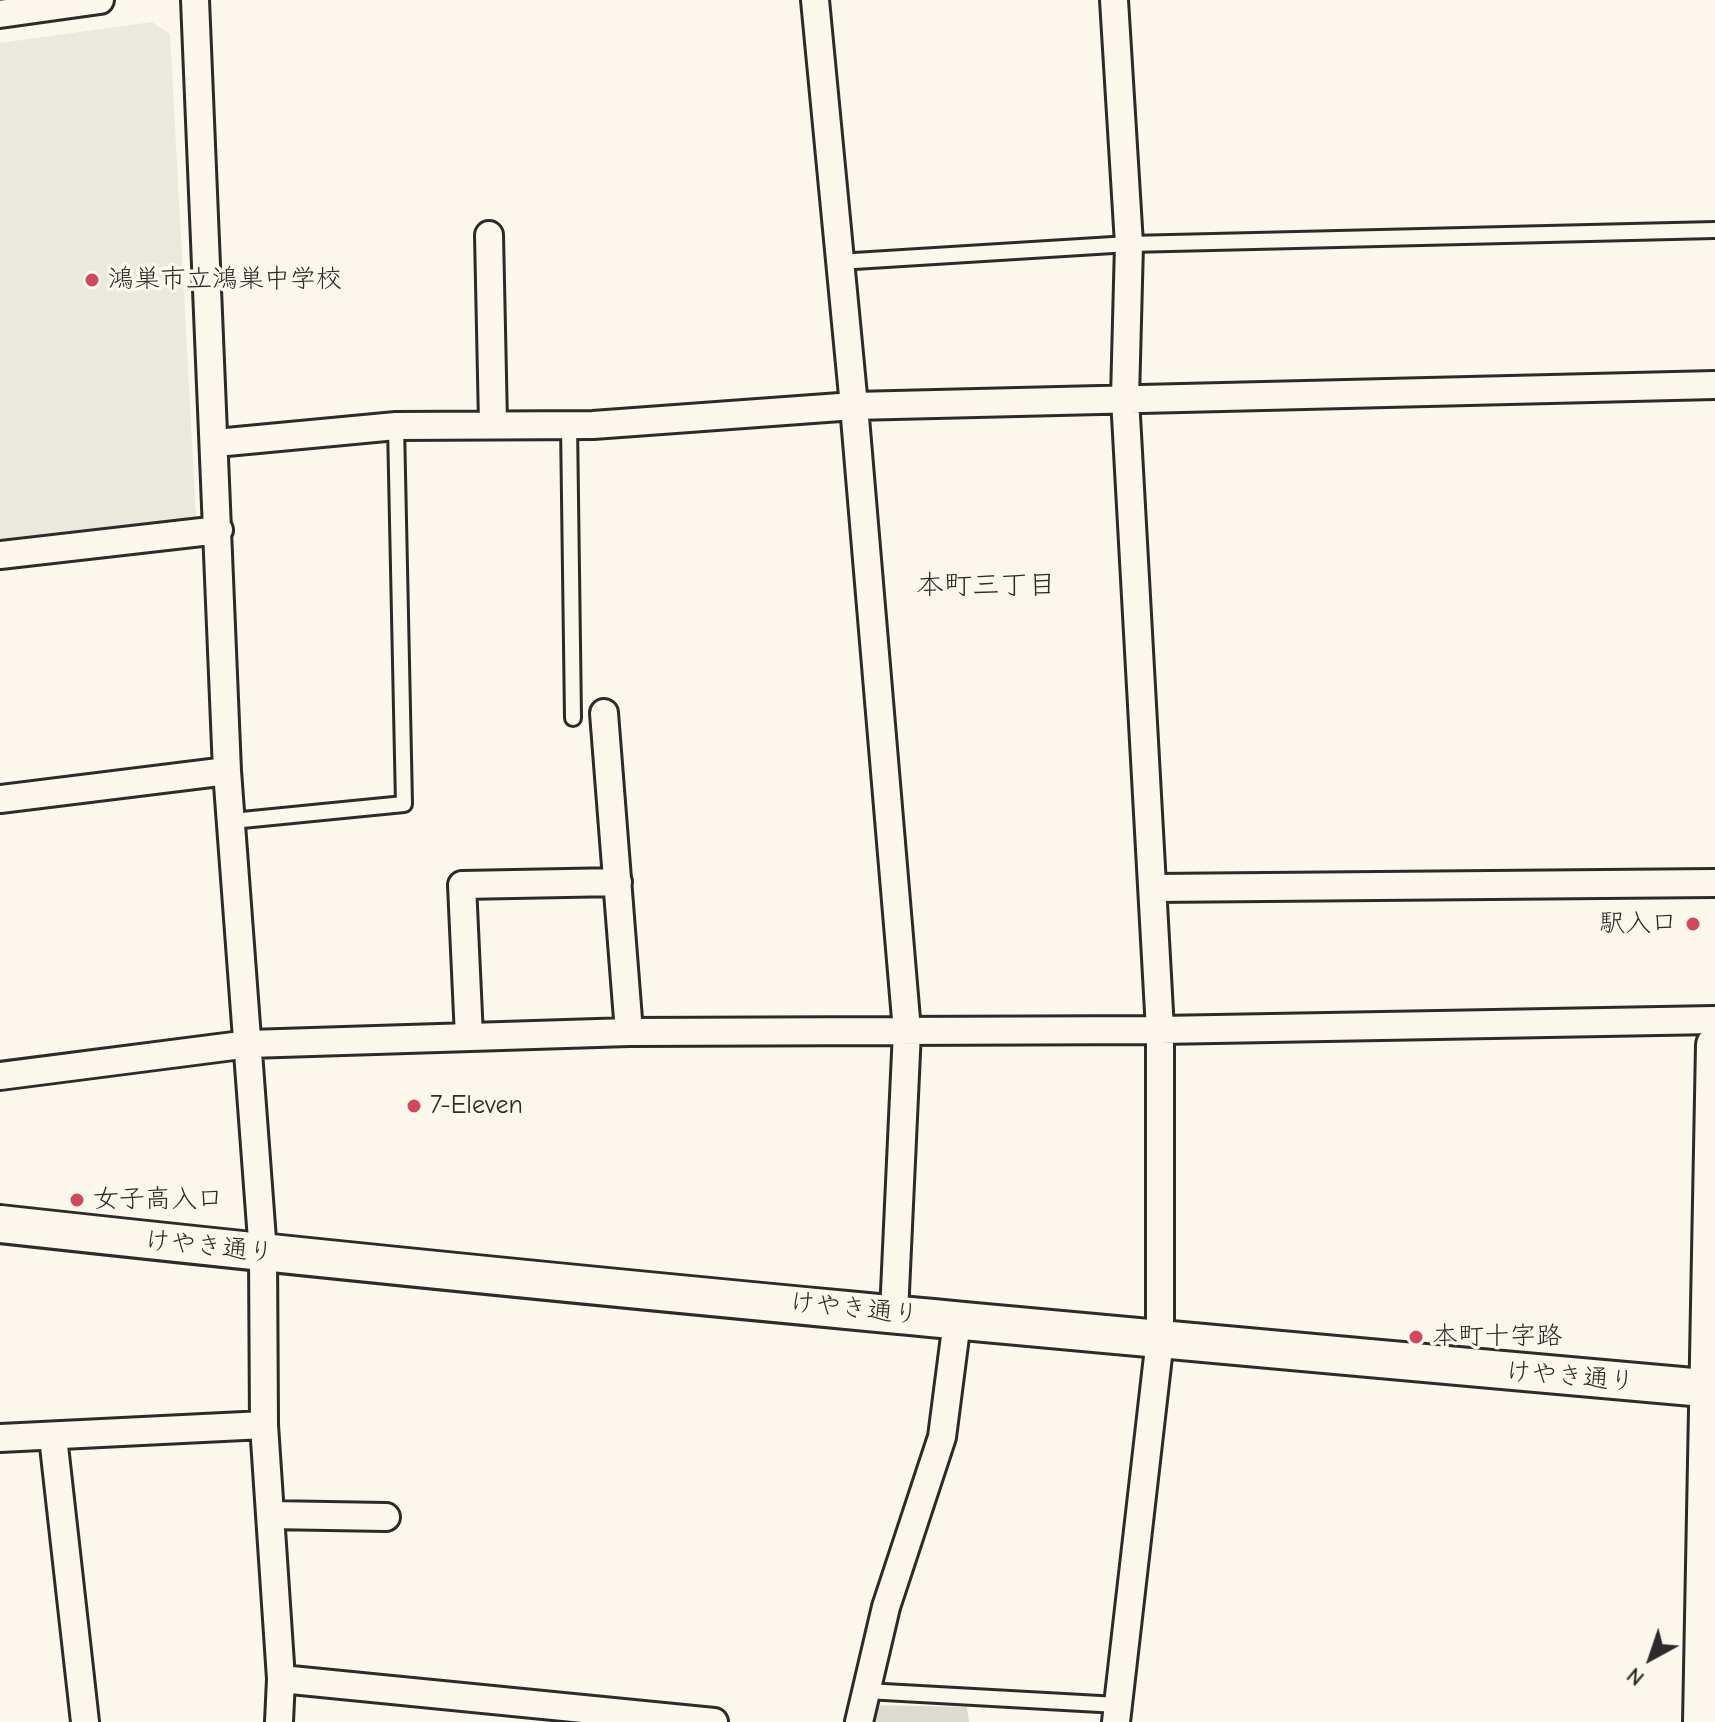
<!DOCTYPE html>
<html>
<head>
<meta charset="utf-8">
<style>
  body { margin:0 }
  #map { position:relative; width:1715px; height:1722px; overflow:hidden; background:#fbf7ec; font-family:"Comic Neue",sans-serif }
  canvas { display:block }
  .north { position:absolute; left:1611px; top:1618px; width:80px; height:80px; -webkit-text-stroke:6px #fbf7ec; paint-order:stroke; rotate:220deg; font-size:22px; font-weight:700; line-height:32px; text-align:center; color:#2b2b2b }
  .north::after { content:''; display:block; margin:auto; width:28px; height:36px; background:#2b2b2b; clip-path:polygon(50% 0,100% 100%,50% 72%,0 100%) }
</style>
</head>
<body>
<div id="map">
<canvas width="1715" height="1722"></canvas>
<div class="north">N</div>
</div>
<script>
const g = document.querySelector('canvas').getContext('2d');
g.lineJoin = 'round';
function fillPath(path, color) {
  g.fillStyle = color;
  g.fill(path, 'evenodd');
}
function stroke(path, color, width, dash) {
  g.strokeStyle = color;
  g.lineWidth = width;
  g.lineCap = dash ? 'butt' : 'round';
  g.setLineDash(dash || []);
  g.stroke(path);
}
function label(font, color, halo, rows, align = 'center') {
  g.font = font + ' "Comic Neue","Klee One",sans-serif';
  g.lineWidth = 7;
  g.setLineDash([]);
  g.textBaseline = 'middle';
  g.strokeStyle = halo;
  g.fillStyle = color;
  for (const [text, x, y, turn = 0] of rows) {
    g.save();
    g.translate(x, y);
    g.rotate((+turn || 0) * Math.PI / 180);
    g.textAlign = isNaN(turn) ? turn : align;
    if (halo) g.strokeText(text, 0, 0);
    g.fillText(text, 0, 0);
    g.restore();
  }
}
fillPath(new Path2D(`
  M152,22l18,12 26,483 -196,22v-496z`), '#ebe8de');
fillPath(new Path2D(`
  M869,1705l98,2 2,15h-101z`), '#dddad0');
const lane = new Path2D(`
  M838,262l291,-18 586,-14
  M569,424l4,294
  M232,821l172,-17 -8,-378
  M866,1691l252,14`);
const street = new Path2D(`
  M195,0l32,771 36,482 1,172 17,254 -2,43
  M815,0l39,406 53,625 -13,282
  M1114,0l15,244 -4,154 35,632v309l-44,383
  M0,14l100,-14
  M489,235l4,188
  M216,443l180,-17 197,-1 261,-19 861,-21
  M0,555l219,-25
  M604,713l25,319
  M0,799l227,-28
  M1154,888l561,-5
  M469,1037l-7,-152 156,-3
  M0,1076l249,-32 380,-12 531,-2 555,-10
  M53,1437l32,285
  M0,1438l264,-13
  M270,1515l116,2
  M281,1679l433,43
  M859,1722l27,-115 56,-170 15,-116`);
const secondary = new Path2D(`
  M0,1224c571,63 1143,114 1715,165
  M1702,1722l13,-677`);
stroke(lane, '#2b2b2b', 20);
stroke(street, '#2b2b2b', 32);
stroke(secondary, '#2b2b2b', 42);
stroke(lane, '#fbf7ec', 14);
stroke(street, '#fbf7ec', 26);
stroke(secondary, '#fbf7ec', 36);
for (const [x, y, r, color] of [
  [92,280,8,"#d1495b"],
  [1693,924,8,"#d1495b"],
  [414,1106,8,"#d1495b"],
  [77,1200,8,"#d1495b"],
  [1416,1337,8,"#d1495b"]
]) {
  const dot = new Path2D();
  dot.arc(x, y, r, 0, 2 * Math.PI);
  g.fillStyle = color;
  g.fill(dot);
  stroke(dot, '#fbf7ec', 3);
}
label('26px', '#2b2b2b', '#fbf7ec', [
  ["鴻巣市立鴻巣中学校",108,280],
  ["駅入口",1677,924,"right"],
  ["7-Eleven",430,1106],
  ["女子高入口",93,1200],
  ["本町十字路",1432,1337]
], 'left');
label('26px', '#2b2b2b', '#fbf7ec', [
  ["けやき通り",209,1247,6],
  ["けやき通り",854,1309,6],
  ["けやき通り",1570,1377,5]
]);
label('28px', '#2b2b2b', '#fbf7ec', [
  ["本町三丁目",986,586]
]);
</script>
</body>
</html>
